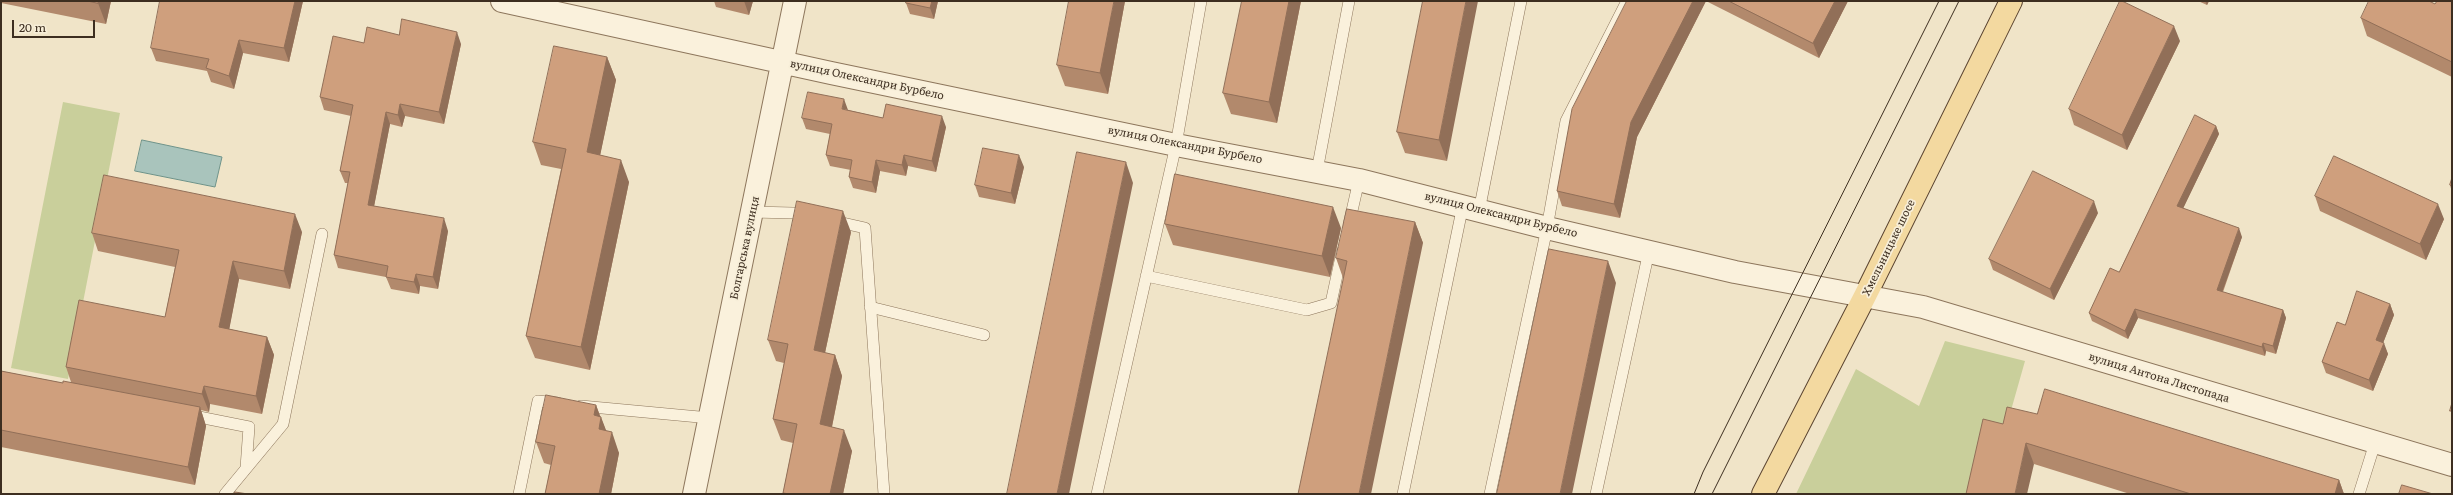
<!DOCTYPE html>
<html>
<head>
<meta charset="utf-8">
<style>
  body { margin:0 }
  #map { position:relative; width:2453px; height:495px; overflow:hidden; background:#f0e4c8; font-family:Literata,serif }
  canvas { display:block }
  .frame { position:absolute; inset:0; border:2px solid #3d2e20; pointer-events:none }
  .scale { position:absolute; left:12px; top:20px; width:83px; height:18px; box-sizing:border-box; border:2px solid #3d2e20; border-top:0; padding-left:5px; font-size:12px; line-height:14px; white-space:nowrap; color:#3d2e20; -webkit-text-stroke:3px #f7eed8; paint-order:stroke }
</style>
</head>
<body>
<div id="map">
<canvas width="2453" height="495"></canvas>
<div class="frame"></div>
<div class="scale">20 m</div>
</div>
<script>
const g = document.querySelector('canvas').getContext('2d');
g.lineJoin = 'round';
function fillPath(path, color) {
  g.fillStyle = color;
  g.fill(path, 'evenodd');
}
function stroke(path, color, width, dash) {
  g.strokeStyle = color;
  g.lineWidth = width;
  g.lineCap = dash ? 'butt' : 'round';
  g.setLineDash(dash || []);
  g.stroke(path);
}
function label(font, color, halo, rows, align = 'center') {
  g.font = font + ' Literata,serif';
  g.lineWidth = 3.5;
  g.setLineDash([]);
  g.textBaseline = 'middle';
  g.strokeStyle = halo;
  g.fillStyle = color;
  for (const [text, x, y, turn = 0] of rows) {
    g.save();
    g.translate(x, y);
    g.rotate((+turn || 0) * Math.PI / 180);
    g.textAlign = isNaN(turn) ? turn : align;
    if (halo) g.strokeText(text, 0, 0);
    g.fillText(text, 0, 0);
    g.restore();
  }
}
fillPath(new Path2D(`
  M63,102l57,11 -52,266 -57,-11z
  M1945,341l80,20 -19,67 -31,66h-179l60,-125 63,37z`), '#c9cf9b');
const water = new Path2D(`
  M142,140l80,17 -7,30 -80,-16z`);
fillPath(water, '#a9c4bc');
stroke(water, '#6f938a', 1);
const lane = new Path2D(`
  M1317,171l32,-170
  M1479,211l42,-210
  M752,212l41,1 16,3
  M834,221l31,7 19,266
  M1349,224l10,-44
  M1146,276l161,34 24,-7 11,-51
  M870,307l114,28
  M581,406l129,12
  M189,415l60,12 -3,41
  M225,494l58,-70 39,-190
  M519,494l19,-93 20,2
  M1097,494l79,-349 25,-144
  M1403,494l60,-289
  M1490,494l57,-266 19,-107 61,-120
  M1596,494l53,-243
  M2359,494l16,-51`);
const street = new Path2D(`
  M502,1l329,72 345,72 183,35 188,48 188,44 188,35 529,158
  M694,494l101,-493`);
const primary = new Path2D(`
  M1763,494l102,-198 146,-295`);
stroke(lane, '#8d765c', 12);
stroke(street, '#8d765c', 24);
stroke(primary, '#5b4430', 24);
stroke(lane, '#faf1dc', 11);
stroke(street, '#faf1dc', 22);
stroke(primary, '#f3d9a0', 22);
stroke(new Path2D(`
  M1694,494l9,-22 236,-471
  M1712,494l247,-493`), '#3d2e20', 1);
fillPath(new Path2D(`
  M1,1h110l-5,23 -105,-21z
  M303,1l-14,61 -46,-9 -9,36 -23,-7 -4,-11 -51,-10 -5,-13z
  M714,1h39l-4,14 -33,-8z
  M906,1h32l-4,18 -24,-5 -4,-11z
  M1125,1l-17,93 -43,-8 -8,-21z
  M1242,1h59l-24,122 -46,-9 -8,-21z
  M1423,1l24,160 -42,-8 -8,-21z
  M1627,1h221l-29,57 -113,-57 -69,136 -17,81 -58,-12 -5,-15z
  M2198,1h11l-2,4z
  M2452,1v76l-85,-41 -6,-18z
  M399,35l62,9 -17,80 -39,-8 -3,11 -12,-3 -16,82 74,25 -10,58 -18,-3 -1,8 -28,-5 -5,-12 -48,-9 -4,-13 14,-72h-3l-5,-12 11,-55 -27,-6 -4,-13 44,-54z
  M2180,41l-53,109 -53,-25 -5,-16z
  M607,57l9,23 -16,75 29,27 -39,188 -55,-12 -9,-22 35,-167 -20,-4 -8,-23z
  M848,110l35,8 63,9 -10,45 -28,-6 -2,10 -26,-5 -4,22 -23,-5 -4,-11 2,-7 -21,-4 -4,-11 4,-21 -24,-5 -4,-11z
  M2216,126l3,8 -36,74 59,29 -19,55 60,18 3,8 -10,36 -10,-3 -1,5 -127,-38 -10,21 -36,-18 -3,-8 30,-41z
  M1024,167l-9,37 -36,-7 -4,-12z
  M2452,178v14l-2,-7z
  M2315,196l129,23 -18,41 -106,-49z
  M2098,213l-44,87 -61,-30 -4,-11z
  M1415,222l8,21 -80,35 -7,-20z
  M1165,224l176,4 -11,49 -157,-32z
  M302,232l-12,57 -51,-10 -10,50 38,8 7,18 -12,59 -52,-10 -1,8 -8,-2 5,16 -11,59 -194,-38v-76l62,12 8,-1 -5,-15 99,-50 10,-50 -77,-16 -6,-18z
  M851,232l-26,121 10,2 7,21 -10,51 20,24 -9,43h-60v-1l10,-50 -12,-3 -8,-21 11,-56 -8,-2 -8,-21z
  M2390,304l4,11 -11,28 5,11 -15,37 -47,-18 -4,-11 23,-37z
  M596,405l10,26 13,22 -8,41h-66l6,-29 -7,-2 -8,-21z
  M2003,424l336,56 5,14h-214l-96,-30z`), '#b2896c');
fillPath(new Path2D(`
  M98,1h13l-5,23 -8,-21z
  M295,1h8l-14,61 -5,-14z
  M744,1h9l-4,14z
  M932,1h6l-4,18 -4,-11z
  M1114,1h11l-17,93 -8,-21z
  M1289,1h12l-24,122 -8,-21z
  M1466,1h12l-31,160 -8,-21z
  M1693,1h13l-69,136 -17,81 -6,-14 17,-82z
  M1835,1h13l-29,57 -6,-15z
  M2205,1h4l-2,4z
  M2174,26l6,15 -53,109 -5,-15z
  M457,32l4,12 -17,80 -5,-12z
  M239,40l4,13 -9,36 -5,-13z
  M607,57l9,23 -20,95 -9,-23z
  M844,99l4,11 -6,-1z
  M400,104l5,12 -3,11 -4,-12z
  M386,112l4,12 -18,93 -4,-12z
  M942,116l4,11 -10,45 -4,-11z
  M2216,126l3,8 -39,81 -3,-9z
  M904,155l4,11 -2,10 -4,-11z
  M1019,155l5,12 -9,37 -4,-11z
  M621,160l8,22 -39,188 -9,-23z
  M876,160l4,11 -4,22 -4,-11z
  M1126,162l7,21 -64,311h-12z
  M2094,201l4,12 -44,87 -4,-11z
  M2438,204l6,15 -18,41 -6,-16z
  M1333,207l8,21 -11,49 -8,-21z
  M843,211l8,21 -30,139 -7,-21z
  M295,214l7,18 -12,57 -6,-18z
  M444,218l4,13 -10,58 -5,-12z
  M1415,222l8,21 -52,251h-12z
  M2239,228l3,9 -22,61 -3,-8z
  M233,261l6,18 -13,67 -7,-19z
  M1608,261l8,22 -44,211h-12z
  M416,274l4,12 -1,8 -5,-12z
  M2390,304l4,11 -14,36 -4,-11z
  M2135,309l3,9 -10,21 -3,-8z
  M2283,310l3,8 -10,36 -3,-8z
  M267,337l7,18 -12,59 -6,-18z
  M2263,343l3,8 -1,5 -3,-9z
  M2384,343l4,11 -15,37 -4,-11z
  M835,355l7,21 -14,70 -8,-22z
  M204,386l6,18 -1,8 -7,-18z
  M596,405l5,14v-2l8,21 -3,13 -12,-36z
  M200,407l6,19 -11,59 -7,-18z
  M844,430l8,21 -9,43h-13z
  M612,432l7,21 -8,41h-12z
  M2026,443l8,21 -7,30h-12z
  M2339,480l5,14h-9z`), '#916f58');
const building = new Path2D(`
  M88,1h10v2z
  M160,1h135l-11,47 -45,-8 -10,36 -23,-8 3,-9 -58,-11z
  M906,1h26l-2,7 -24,-5z
  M1069,1h45l-14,72 -43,-8z
  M1242,1h47l-20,101 -46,-9z
  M1423,1h43l-27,139 -42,-8z
  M1627,1h66l-62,121 -17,82 -57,-13 15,-82z
  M1729,1h106l-22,42z
  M2120,1h2l52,25 -52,109 -53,-26z
  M2369,1h60l6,3 2,-3h15v61l-91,-44z
  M402,19l55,13 -18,80 -39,-8 -2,11 -12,-3 -18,93 76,13 -11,59 -17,-3 -2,8 -28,-5 2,-11 -54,-11 16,-83 -10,-1 13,-66 -33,-8 13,-61 31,7 3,-16 32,8z
  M554,46l53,11 -20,95 34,8 -40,187 -55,-11 40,-187 -33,-7z
  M808,92l36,7 -2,10 41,9 3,-14 56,12 -10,45 -28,-6 -2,10 -26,-5 -4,22 -23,-5 3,-17 -26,-5 6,-31 -30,-6z
  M2195,115l21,11 -39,80 62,22 -22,62 66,20 -10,36 -10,-3 -1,4 -127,-38 -10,22 -36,-18 21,-45 9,4z
  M983,148l36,7 -8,38 -36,-8z
  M1077,152l49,10 -69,332h-50z
  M2334,156l104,48 -18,40 -105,-48z
  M2033,171l61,30 -44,88 -61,-30z
  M1175,174l158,33 -11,49 -157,-32z
  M104,175l191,39 -11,57 -51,-10 -14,66 48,10 -11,59 -52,-10 -2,8 -136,-27 13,-67 86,17 14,-67 -87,-17z
  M2452,178v8l-2,-1z
  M797,201l46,10 -29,139 21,5 -15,69 24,6 -14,64h-41l-6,-1 14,-69 -24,-5 15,-75 -20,-4z
  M1347,209l68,13 -56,272h-61l49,-233 -11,-3z
  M1549,249l59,12 -48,233h-63z
  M2357,291l33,13 -14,36 8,3 -15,37 -47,-18 15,-40 8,3z
  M1,371l62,12v-2l137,26 -12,60 -187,-37z
  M2045,389l294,91 -4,14h-144l-165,-51 -11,51h-49l17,-75 20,5 4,-17 30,7z
  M546,395l50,10 -2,10 7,2 -2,12 13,3 -13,62h-54l10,-48 -19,-4z
  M2452,403v8h-2z
  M2402,485l31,9h-34z
  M235,492l13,2h-13z`);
fillPath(building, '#cf9f7d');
stroke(building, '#916f58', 1);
label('11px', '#3d2e20', '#f7eed8', [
  ["вулиця Олександри Бурбело",867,80,12],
  ["вулиця Олександри Бурбело",1185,145,11],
  ["вулиця Олександри Бурбело",1501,215,14],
  ["Болгарська вулиця",745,248,-78],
  ["Хмельницьке шосе",1889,248,-64],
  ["вулиця Антона Листопада",2159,378,17]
]);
</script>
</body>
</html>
